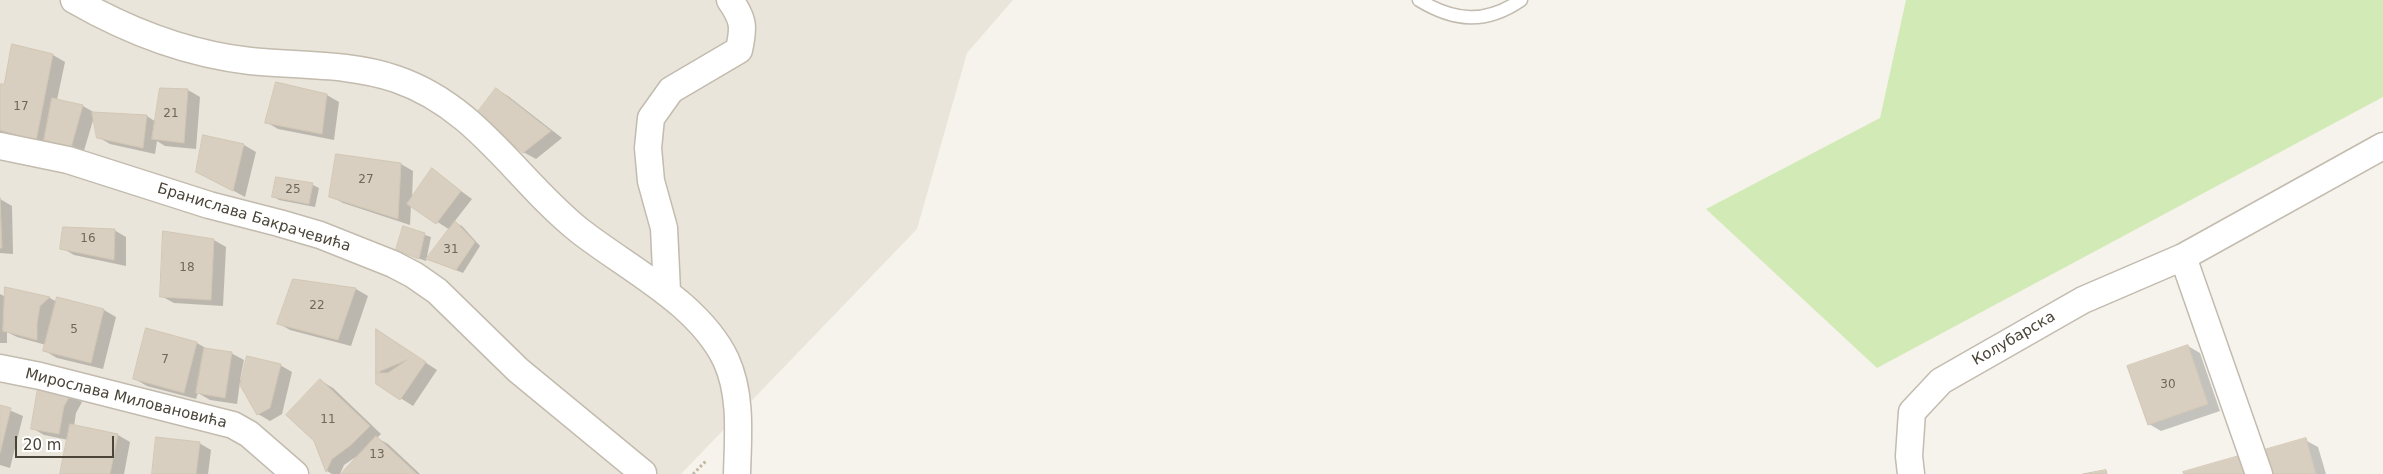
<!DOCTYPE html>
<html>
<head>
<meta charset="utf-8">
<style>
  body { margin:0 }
  #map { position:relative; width:2383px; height:474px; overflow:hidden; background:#f6f3ec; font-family:"DejaVu Sans",sans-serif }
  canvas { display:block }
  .scale { position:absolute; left:15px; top:436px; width:99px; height:22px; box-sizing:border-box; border:2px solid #4b4439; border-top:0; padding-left:6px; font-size:15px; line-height:18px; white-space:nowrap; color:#4b4439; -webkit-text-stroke:4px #fff; paint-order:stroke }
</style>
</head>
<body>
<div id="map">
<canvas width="2383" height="474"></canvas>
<div class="scale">20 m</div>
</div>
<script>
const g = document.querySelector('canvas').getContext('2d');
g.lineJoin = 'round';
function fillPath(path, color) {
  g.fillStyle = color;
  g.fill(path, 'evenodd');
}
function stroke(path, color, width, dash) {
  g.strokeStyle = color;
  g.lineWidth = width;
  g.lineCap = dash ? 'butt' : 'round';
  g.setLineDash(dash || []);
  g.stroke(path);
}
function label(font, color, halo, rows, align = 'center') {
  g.font = font + ' "DejaVu Sans",sans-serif';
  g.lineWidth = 4.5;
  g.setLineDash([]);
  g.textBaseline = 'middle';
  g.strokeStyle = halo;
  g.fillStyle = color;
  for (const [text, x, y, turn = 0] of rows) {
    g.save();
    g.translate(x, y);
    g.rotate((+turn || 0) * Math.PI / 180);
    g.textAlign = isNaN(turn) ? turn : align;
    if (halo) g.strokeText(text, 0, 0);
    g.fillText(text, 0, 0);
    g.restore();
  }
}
fillPath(new Path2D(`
  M0,0h1013l-46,53 -50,176 -236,245h-681z`), '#eae5da');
fillPath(new Path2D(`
  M1906,0h477v97l-506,271 -171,-159 174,-91z`), '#d2eab5');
fillPath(new Path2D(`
  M53,55l12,7 -8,38 26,6 12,7 52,3 9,6 5,-33 27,1 12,7 -4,52 -31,-3 -8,-5 -2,13 -45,-10 -12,-7 -4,-20 -11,37 -25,-8 -9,-4 -1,5 -48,-14v-48l5,1z
  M277,83l50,12 12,7 -5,38 -56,-11 -12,-7z
  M496,89l12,7 54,42 -26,21 -13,-7z
  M244,145l12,7 -11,45 -35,-19z
  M401,164l12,7 -1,28 20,-29 40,29 -18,23 8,4 18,20 -17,27 -35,-14 22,-29 -39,-25 -1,20 -67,-22 -13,-7z
  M277,178l36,7 6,3 -4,19 -36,-7 -6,-4z
  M0,199l12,7 1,48 -13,-1z
  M404,228l27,9 -5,24 -22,-8z
  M114,230l12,7v29l-52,-11 -12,-7z
  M214,240l12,7 -3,59 -49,-3 -13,-7z
  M6,289l44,9 7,4 47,8 12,7 -13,52 -46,-11 -12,-7 1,-6 -29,-8 -10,-5v11h-7v-49l6,3z
  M356,289l12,7 -17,50 -61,-16 -12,-7z
  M147,330l50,13 12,7 22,3 13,7 -4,20 40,-15 12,7 -10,42 -12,7 -12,-7 -18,-32 -3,22 -27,-4 -12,-7 -2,6 -49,-13 -12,-7z
  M388,338l49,32 -24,36 -36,-23z
  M2188,346l12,7 20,58 -59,20 -12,-7z
  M41,378l41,24 -6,11 -2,13 44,9 12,7 -6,32h-63l7,-34 -24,-5 -12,-7z
  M321,381l12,7 48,46 -4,4 11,6 32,30h-78l15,-18 -13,9 -4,9h-8l-5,-3 -12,-31z
  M0,406l23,10 -13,52 -10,-3z
  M2305,440l13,7 8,27h-54z
  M199,443l12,7 -3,24h-55z`), '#0003');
const building = new Path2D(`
  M12,44l41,10 -17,87 -36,-11v-46h4z
  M276,82l51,12 -5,40 -57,-11z
  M160,88l28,1 -4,54 -32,-4z
  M496,88l55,43 -28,22 -46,-40z
  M52,98l31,7 -12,43 -27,-8z
  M92,112l55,3 -4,33 -46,-10z
  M203,135l41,9 -11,47 -37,-19z
  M336,154l65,9 -3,56 -69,-22z
  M432,168l29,23 -25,33 -29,-20z
  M276,177l37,6 -4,21 -37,-7z
  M0,198l2,50h-2z
  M455,221l20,21 -19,28 -30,-11z
  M403,226l22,7 -6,26 -23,-9z
  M63,227l52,2 -1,31 -54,-11z
  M163,231l51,8 -3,61 -51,-3z
  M293,279l63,9 -18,52 -61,-16z
  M5,287l45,10 -10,9 -3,18v16l-34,-9z
  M57,297l47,12 -13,54 -48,-12z
  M146,328l51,14 -13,51 -51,-14z
  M376,329l50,33 -26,38 -24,-16z
  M2188,345l20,59 -60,21 -21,-59z
  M204,348l28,4 -7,46 -29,-5z
  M247,356l34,8 -11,44 -13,7 -17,-30z
  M407,360l-19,13h-12z
  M40,376l31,18 -7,12 -5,28 -28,-5z
  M320,379l50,47 -19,19 -19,14 -6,13 -12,-31 -28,-26z
  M0,405l11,3 -11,45z
  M70,424l48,10 -8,40h-50z
  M376,436l41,38h-76z
  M156,437l44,5 -4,32h-44z
  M2306,438l10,36h-45l-7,-24z
  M2239,456l5,18h-60l-1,-2z
  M2106,470l1,4h-24z`);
fillPath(building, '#d8cfc1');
stroke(building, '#d3c7b4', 1);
const service = new Path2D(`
  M1419,0c36,22 67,24 102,0`);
const minor = new Path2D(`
  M74,0c54,31 114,54 176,61 48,5 99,2 146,18 82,28 120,101 184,152 47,37 119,72 146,129 16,35 12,76 11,114
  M0,146l68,14 141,45 70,18 41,12 73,29 21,11 23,16 81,79 125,103
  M2183,257l76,217
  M667,291l-3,-63 -13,-47 -3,-33 3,-30 20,-28 68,-40c5,-23 5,-30 -9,-50
  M0,368l40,8 193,49 16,9 46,40
  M1911,474l-2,-18 3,-44 29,-31 142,-81 100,-43 200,-111`);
stroke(service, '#c2bbae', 15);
stroke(minor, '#c2bbae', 29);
stroke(new Path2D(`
  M693,474l14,-14`), '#c4b79f', 3, [2.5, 2.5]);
stroke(service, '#fff', 12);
stroke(minor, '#fff', 26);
label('12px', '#6e675b', null, [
  ["17",21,107],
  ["21",171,114],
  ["27",366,180],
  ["25",293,190],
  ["16",88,239],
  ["31",451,250],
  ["18",187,268],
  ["22",317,306],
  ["5",74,330],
  ["7",165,360],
  ["30",2168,385],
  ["11",328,420],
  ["13",377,455]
]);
label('15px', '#4b4439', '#fff', [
  ["Бранислава Бакрачевића",254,218,17],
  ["Колубарска",2014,339,-30],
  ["Мирослава Миловановића",126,399,14]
]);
</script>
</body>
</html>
